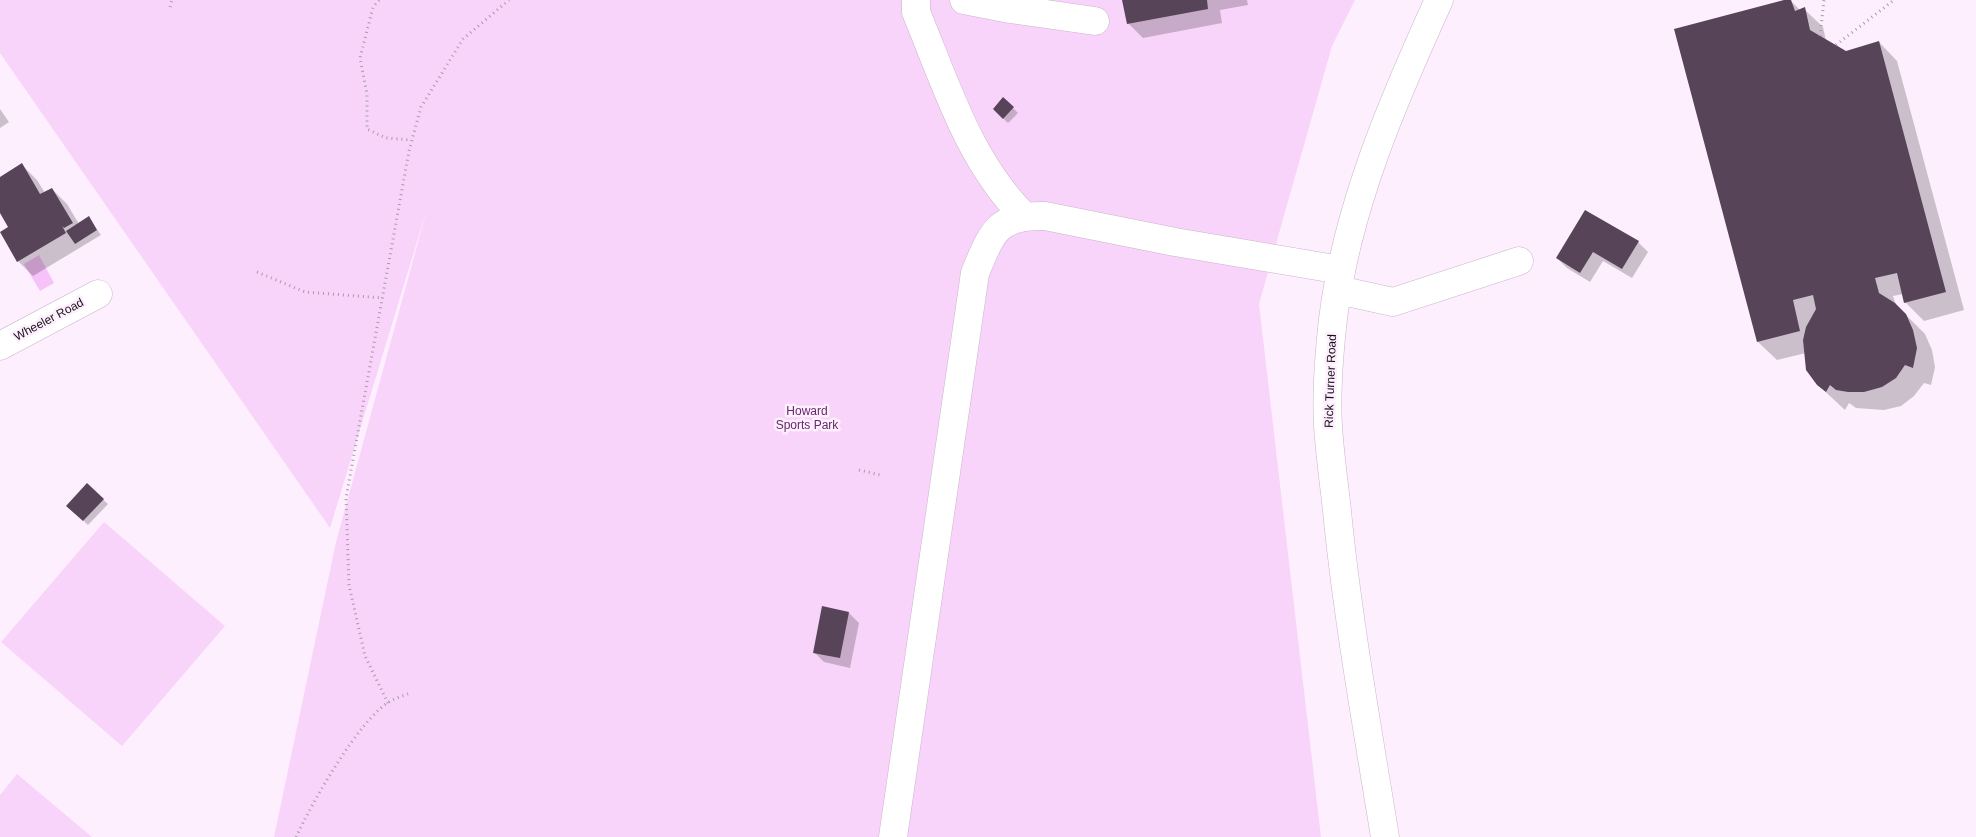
<!DOCTYPE html>
<html>
<head>
<meta charset="utf-8">
<style>
  body { margin:0 }
  canvas { display:block; background:#fdeffd }
</style>
</head>
<body>
<canvas width="1976" height="837"></canvas>
<script>
const g = document.querySelector('canvas').getContext('2d');
g.lineJoin = 'round';
function fillPath(path, color) {
  g.fillStyle = color;
  g.fill(path, 'evenodd');
}
function stroke(path, color, width, dash) {
  g.strokeStyle = color;
  g.lineWidth = width;
  g.lineCap = dash ? 'butt' : 'round';
  g.setLineDash(dash || []);
  g.stroke(path);
}
function label(font, color, halo, rows, align = 'center') {
  g.font = font + ' Helvetica,sans-serif';
  g.lineWidth = 5;
  g.setLineDash([]);
  g.textBaseline = 'middle';
  g.strokeStyle = halo;
  g.fillStyle = color;
  for (const [text, x, y, turn = 0] of rows) {
    g.save();
    g.translate(x, y);
    g.rotate((+turn || 0) * Math.PI / 180);
    g.textAlign = isNaN(turn) ? turn : align;
    if (halo) g.strokeText(text, 0, 0);
    g.fillText(text, 0, 0);
    g.restore();
  }
}
fillPath(new Path2D(`
  M0,0h1355l-23,46 -73,258 62,533h-1047l62,-295 91,-333 -97,319 -330,-475z
  M104,522l121,104 -103,120 -121,-104z
  M17,774l75,63h-92v-42z`), '#f9d4fa');
fillPath(new Path2D(`
  M39,255l15,28 -14,8 -16,-27z`), '#f7c1f9');
fillPath(new Path2D(`
  M1124,0h123l1,5 -28,5 2,13 -79,15 -15,-15z
  M1790,0l10,10 4,-1 19,18 3,14 20,11 33,-10 18,19 67,249 -40,11 -19,-19 -2,-8 -10,2 3,9 29,29 7,16 3,17 -4,18 -7,-2 -10,13 -13,10 -17,4 -28,-2 -7,-5 -4,7 -28,-26 -11,-31 -29,7 -19,-18z
  M1003,98l15,15 -10,10 -14,-14z
  M0,109l9,13 -9,6z
  M22,165l15,15 8,13 7,-4 15,15 12,20 10,-6 12,17 -68,41 -15,-15 -8,-34 -10,-16v-33z
  M1638,242l10,10 -16,26 -29,-17 -13,21 -23,-14 -10,-10z
  M87,485l21,19 -20,21 -20,-19z
  M849,613l10,10 -9,45 -26,-6 -10,-10z`), '#0003');
fillPath(new Path2D(`
  M1122,0h85l1,9 -81,15z
  M1784,0h7l4,11 10,-4 5,23 36,21 33,-10 67,251 -42,11 -7,-30 -22,5 4,15 16,10 11,11 7,16 4,18 -4,20 -8,-3 -9,13 -14,9 -18,5h-16l-12,-2 -6,-5 -4,7 -9,-7 -11,-15 -3,-30 3,-13 10,-18 -3,-14 -20,5 7,31 -43,11 -83,-313z
  M1003,97l11,10 -11,12 -10,-10z
  M22,163l18,31 12,-6 21,35 -9,5 -2,-2 4,7 -49,29 -17,-30 8,-5 -8,-14v-36z
  M1585,210l54,31 -17,28 -29,-17 -13,21 -24,-15z
  M89,216l8,14 -22,14 -9,-13z
  M87,483l17,16 -21,22 -17,-15z
  M822,606l27,6 -9,46 -27,-5z`), '#584458');
const minor = new Path2D(`
  M916,0v12c29,70 53,149 107,203
  M964,0l46,9 85,12
  M1338,290l55,12 126,-41
  M0,346l98,-52
  M893,837l82,-564c17,-40 21,-58 70,-57l130,26 166,28`);
const major = new Path2D(`
  M1385,837c-17,-105 -36,-210 -47,-316 -3,-32 -8,-63 -10,-95 -2,-35 1,-72 5,-107 14,-112 60,-218 106,-319`);
stroke(minor, '#cab4cb', 29);
stroke(major, '#cab4cb', 29);
stroke(new Path2D(`
  M379,0l-6,7 -13,51 7,36v35l19,9 25,2
  M170,7l2,-7
  M1820,36l4,-36
  M1836,45l58,-45
  M257,272l48,20 78,6
  M859,470l21,5
  M388,703l-23,-47 -16,-71 -3,-87 63,-347 12,-44 42,-68 46,-39
  M296,837c16,-34 62,-116 93,-135 6,-4 14,-6 21,-9`), '#a69ba7', 3, [1, 4]);
stroke(minor, '#fff', 28);
stroke(major, '#fff', 28);
label('12px', '#181119', '#fdeffd', [
  ["Wheeler Road",49,320,-28],
  ["Rick Turner Road",1331,381,-88]
]);
label('12px', '#66286a', '#fdeffd', [
  ["Howard",807,412],
  ["Sports Park",807,426]
]);
</script>
</body>
</html>
